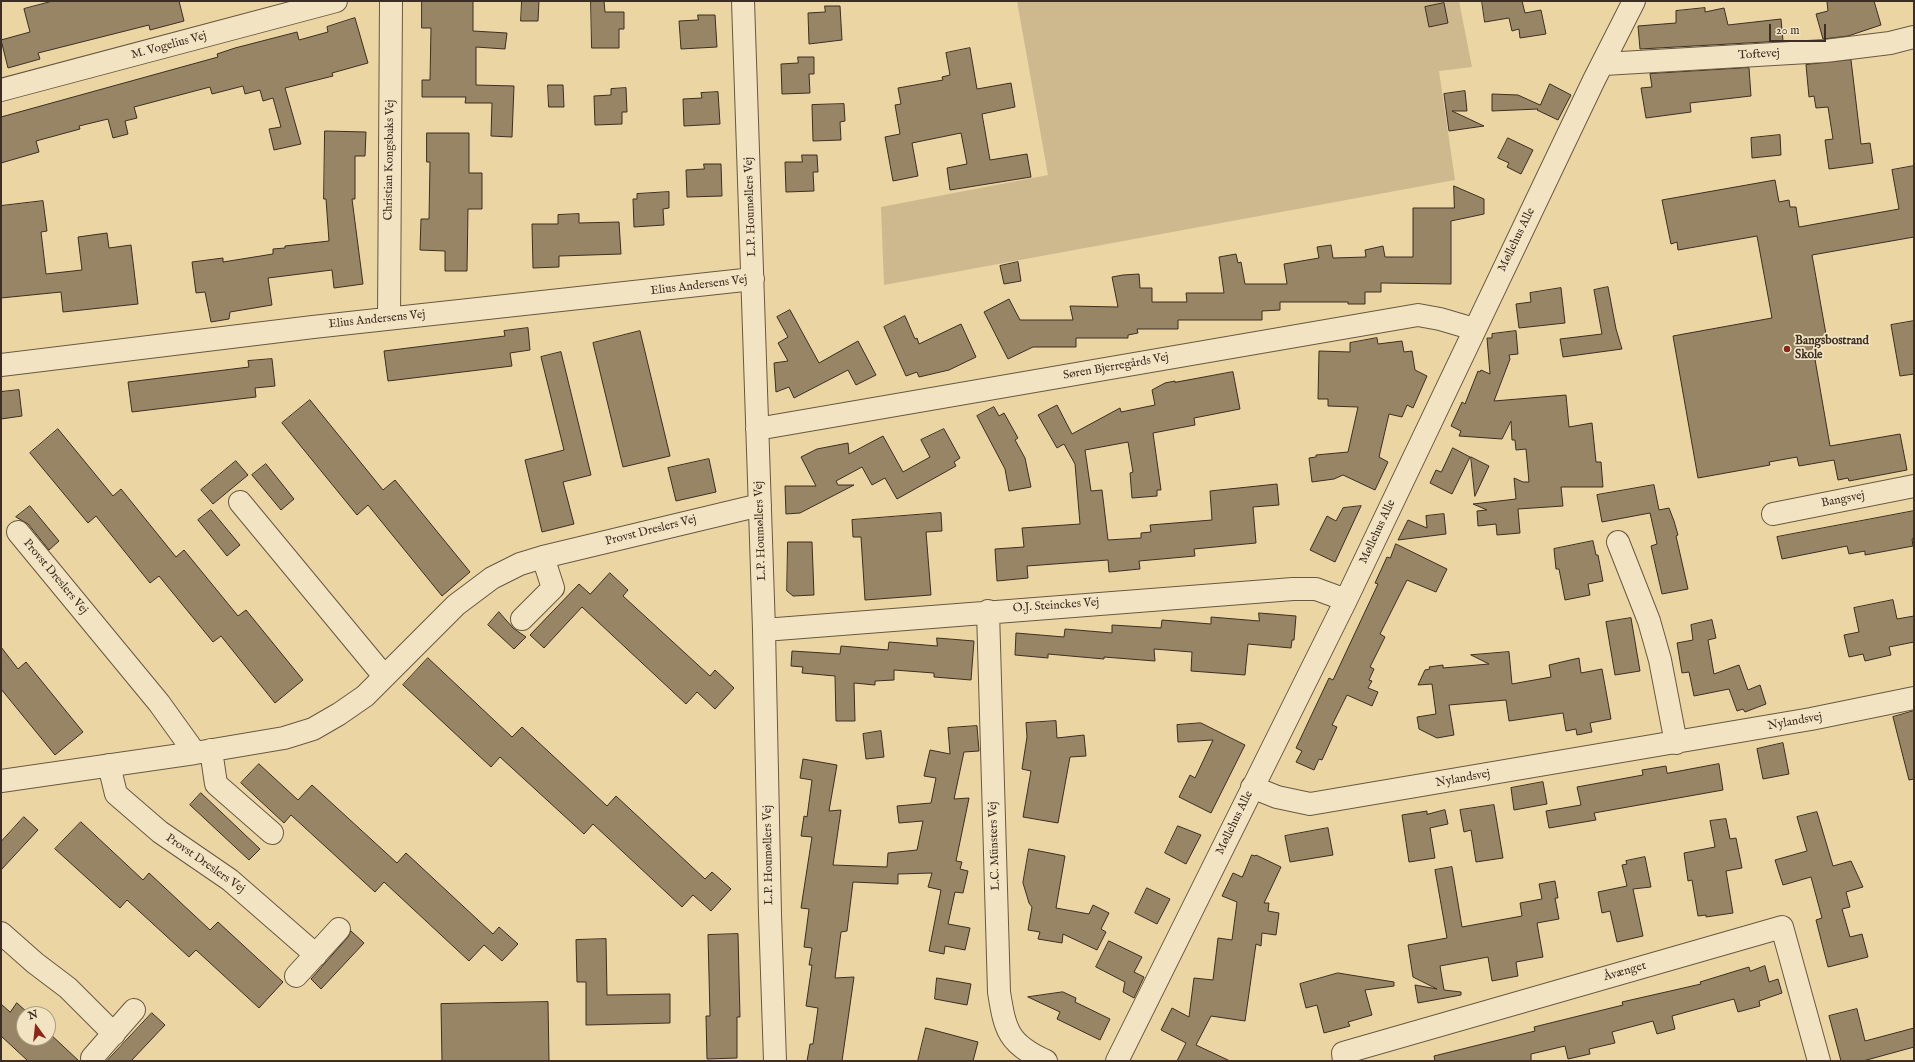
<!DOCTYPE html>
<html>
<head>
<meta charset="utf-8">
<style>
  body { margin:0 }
  #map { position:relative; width:1915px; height:1062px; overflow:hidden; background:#ebd5a3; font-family:"IM FELL English",serif }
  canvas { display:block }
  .frame { position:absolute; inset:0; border:2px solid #3d2e23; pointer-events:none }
  .north { position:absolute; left:16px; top:1006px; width:40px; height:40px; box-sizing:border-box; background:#f2e4c3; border:1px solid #aa9b83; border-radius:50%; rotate:345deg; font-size:11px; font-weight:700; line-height:16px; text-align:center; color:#3d2e23 }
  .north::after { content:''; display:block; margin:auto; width:14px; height:18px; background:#8f2418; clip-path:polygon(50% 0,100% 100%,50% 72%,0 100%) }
  .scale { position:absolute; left:1769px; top:24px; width:57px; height:18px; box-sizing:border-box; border:2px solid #3d2e23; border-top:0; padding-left:5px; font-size:12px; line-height:14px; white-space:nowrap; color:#3d2e23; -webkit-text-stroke:3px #f2e4c3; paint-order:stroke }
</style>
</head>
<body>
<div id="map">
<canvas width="1915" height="1062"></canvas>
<div class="frame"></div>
<div class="north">N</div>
<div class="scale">20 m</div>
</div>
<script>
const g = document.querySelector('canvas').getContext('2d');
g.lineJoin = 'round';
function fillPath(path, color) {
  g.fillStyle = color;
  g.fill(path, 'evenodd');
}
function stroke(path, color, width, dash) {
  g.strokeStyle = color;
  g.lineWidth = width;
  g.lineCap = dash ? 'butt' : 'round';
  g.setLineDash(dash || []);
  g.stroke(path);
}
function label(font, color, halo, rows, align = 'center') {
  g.font = font + ' "IM FELL English",serif';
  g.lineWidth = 3.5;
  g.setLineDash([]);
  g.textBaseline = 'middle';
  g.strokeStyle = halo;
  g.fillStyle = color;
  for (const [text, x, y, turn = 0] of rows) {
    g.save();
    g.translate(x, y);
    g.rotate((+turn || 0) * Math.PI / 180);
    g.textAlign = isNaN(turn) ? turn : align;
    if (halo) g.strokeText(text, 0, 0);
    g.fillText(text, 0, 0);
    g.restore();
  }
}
fillPath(new Path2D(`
  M1017,1h442l13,66 -33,4 16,109 -571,105 -3,-78 167,-32z`), '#cdb98d');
const building = new Path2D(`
  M53,1h126l5,20 -34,9 -1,-5 -111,28 2,6 -32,9 -7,-28 29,-8 -6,-23z
  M422,1h51v30l34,2 -2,16 -29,-2v38l38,1 -2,51 -21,-1 1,-33h-27l1,-6h-44v-17h8l1,-52h-9z
  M522,1h17l-1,20h-17z
  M591,1h13l1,11h19v17h-5v19h-27z
  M1482,1h40l3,12 16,-3 5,24 -26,4 -1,-9 -7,2 -3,-13 -24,4z
  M1831,1h43l7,24 -33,11 -25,3 -7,-25 12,-3 -1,-9z
  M1444,3l4,20 -19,4 -4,-20z
  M825,6h15l2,34 -33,4 -1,-31 17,-1z
  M1705,8v4l19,-4 4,17 53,-6 2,22 -143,8 -2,-23 38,-3v-12z
  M698,15h17l2,32 -36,2 -2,-28 19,-1z
  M355,18l13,45 -36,10 1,3 -48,12 16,56 -27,6 -5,-21 12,-2 -8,-29 -10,3 -3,-11 -15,4 -2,-8 -31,8 -2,-7 -76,20 3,11 -12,3 3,13 -15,4 -5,-19 -29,7 1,3 -44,12 3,11 -38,11v-46l217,-60 -1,-3 18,-6 62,-16 2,8 29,-8 -1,-5z
  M970,48l7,41 34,-6 4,24 -33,7 8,46 37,-6 4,23 -81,13 -3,-22 20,-4 -6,-31 -49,10 6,33 -25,5 -8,-44 15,-3 -5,-29 6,-1 -3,-16 45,-8 -1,-3 8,-2 -4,-22z
  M798,57h16v17h-5l1,19 -28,1 -1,-30 17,-1z
  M1851,60l10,84 9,-1 3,20 -44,6 -4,-29 8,-1 -5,-32 -12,1 -2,-12 -5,1 -3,-32z
  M1749,68l2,28 -61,7 1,9 -45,6 -5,-30 11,-1 -2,-13z
  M1550,84l21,11 -13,25 -21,-10 1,-1 -46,2v-17l26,1 22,10z
  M548,85h15l1,22h-15z
  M626,88l1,24h-5v12l-27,1 -1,-29 17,-1v-6z
  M1465,91l2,20h-15l32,15 -35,5 -5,-37z
  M718,92l2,32 -36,2 -1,-27 19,-1 -1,-5z
  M844,104l1,17 -5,1 1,18 -28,1 -1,-36z
  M325,131l41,1 -1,24h-10v43h-3l11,85 -29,4 -2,-18 -64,8 4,27 -42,7 -1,7 -18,3 -6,-30 -9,1 -4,-31 31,-4v4l50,-8v-5l12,-1v-2l44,-5 -3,-42h-2z
  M427,133h42v40h13v36h-14l-1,62h-22v-20l-25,-1 1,-31h8l1,-57h-3z
  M1780,135l1,20 -29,3 -1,-20z
  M1508,138l25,12 -12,24 -14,-7 2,-4 -11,-5z
  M802,155h15l1,17h-5l1,19 -28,1 -1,-30h17z
  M704,164h17l1,32 -35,1 -1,-27 18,-1z
  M1914,166v71l-102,18 15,85 -15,2 18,104 70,-12 7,36 -58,11 -1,-3 -10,2 -4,-20 -35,6 -2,-9 -28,5 1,3 -72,13 -25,-142 99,-18 -15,-82 -79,14 -1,-8 -6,2 -9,-44 113,-20 4,22 10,-2 1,7h6l3,20 100,-18 -7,-39z
  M1454,186l30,13v15l-33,7v63l-70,-1v9h-16v12h-17v-2h-68v8l-18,1v9h-84v9h-41l1,4 -10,2v3h-52v9h-43l-25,12 -24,-47 25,-13 11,21h53l-3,-14 48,1 -6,-30 11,-2 16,-1 1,14h12v14h35l-1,-9h38l-5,-36 17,-3 2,9 3,-1 4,22h42l-3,-20 35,-6 -2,-11 14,-2 2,13 33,-1 -1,-7 18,-4 2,11h28v-49h41z
  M669,192v16l-6,1 1,16 -30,2 -1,-28h4v-5z
  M43,201l4,30 -6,1 5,42 36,-4 -4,-33 29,-4 2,15 22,-3 7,59 -75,8 -2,-20 -60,6v-92z
  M579,214v9l40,-1 2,32 -62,2v11l-26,1 -1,-44h26v-9z
  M1018,262l3,19 -17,3 -4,-18z
  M1608,287l8,42 6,20 -59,8 -3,-18 42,-5 -8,-44z
  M1561,288l4,35 -46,5 -3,-24 15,-2 -1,-9z
  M790,310l29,53 39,-22 18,34 -20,10 -8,-15 -54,28 -5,-11 -13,5 -2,-29 14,-2 -10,-18 10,-6 -11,-20z
  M905,316l10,23 2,-1 2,6 42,-20 15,33 -27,13 -30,7 -2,-5 -11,4 -22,-49z
  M1914,321v53l-14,2 -9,-51z
  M528,328l2,22 -20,3 2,13 -124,15 -4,-30 121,-15 -1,-5z
  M640,331l30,125 -47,11 -30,-124z
  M1516,331l2,23 -9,1 1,4 -16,42 72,-6 3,32 23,-4 4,39h5l2,25h-42l2,19 -45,3 2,24 -23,2 -1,-11 -18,2 -1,-15 10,-1 -14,-6 43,-5 -2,-21 9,4h6l-3,-33 -10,1 -1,-10h-3l-1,-19 -9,18 -43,-3 2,-5 -10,-5 11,-24 3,2 13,-33 2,1 1,-2 9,4 -3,-36h5v-4z
  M1377,338l1,6 24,-3 2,11 8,-1 3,19 12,6 -14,32 -6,-3 -5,12 -13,-3 -10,43 9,5 -13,28 -32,-15 -9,4 -22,3 -3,-24 7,-1v-2l32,-3 10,-45 -30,-1v-7h-10l1,-48 31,1v-9z
  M561,352l30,123 -28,7 11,42 -32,8 -17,-72 39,-10 -23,-93z
  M272,359l3,27 -20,2 1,9 -124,15 -4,-30 121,-15 -1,-6z
  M1233,372l7,37 -46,9 1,7 -42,8 8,57h-4v6l-25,2 -2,-25 3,-1 -5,-30 -43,8 6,41 11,-1 6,50 33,-2v-5l10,-1 -1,-7 62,-5 -2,-29 67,-7 2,21 -26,2 3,36 -62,6 1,7 -56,5 1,8 -31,3 -1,-12 -81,6 1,12 -31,3 -2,-32 29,-2 -2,-19 58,-4 -5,-60 -11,-20 -7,4 -19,-33 19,-10 15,29 48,-26 1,4 34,-7 -3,-15 13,-7 10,-2v1z
  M19,390l3,26 -21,3v-27z
  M310,400l73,90 12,-10 75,92 -28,24 -74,-91 -11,10 -75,-92z
  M994,407l5,9 5,-3 14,25 -3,2 10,18 6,29 -22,4 -4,-22 -28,-53z
  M58,429l55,67 8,-7 55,68 8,-7 54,66 8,-6 57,70 -28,23 -54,-67 -8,6 -54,-66 -9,7 -54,-67 -8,7 -58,-70z
  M944,429l16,29 -6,4 2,4 -59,33 -12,-21 -13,7 -10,-18 -26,14 2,4h16l-54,28 -14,1 -1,-28h31l-15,-29 16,-8 31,-6 1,11 34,-18 20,36 27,-15 -9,-17z
  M1453,448l17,9 -18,37 -22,-11 6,-13 5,2z
  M1471,457l18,9 -14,30z
  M709,459l7,33 -40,9 -8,-33z
  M236,461l12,14 -35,29 -12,-14z
  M266,464l28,35 -13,11 -29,-35z
  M1654,485l5,25 10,-2 5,13 4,14 -2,1 12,53 -26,5 -11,-48 6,-2 -7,-31 -48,9 -5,-27z
  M30,506l29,35 -10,9 -21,-26 -12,-7z
  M1361,506l-26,56 -25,-12 17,-34 9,5 7,-13z
  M211,510l29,35 -13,11 -29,-36z
  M1914,511v27l-2,1 1,7 -48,9v-4l-16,3 -2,-8 -65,13 -5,-22z
  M941,513l1,18 -16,1 5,63 -66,5 -4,-63h-8l-1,-17z
  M1444,514l2,20 -48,6 10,-20 19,8 -1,-12z
  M1593,541l3,14h2l5,26 -15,3 2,11 -25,5 -6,-31h-3l-2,-20z
  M788,542h24l2,53 -21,1 -6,-5z
  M1396,544l51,25 -11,23 -29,-12 -27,54 5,3 -15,30 4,2 -5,11 3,1 -4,7 10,4 -6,14 -25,-11 -15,30 5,2 -15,33 -3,-1 -5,11 -18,-8 6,-11 -6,-3 33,-70 4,2 45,-96 -3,-1 12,-26 3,1z
  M610,573l18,17 -5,6 87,80 5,-6 19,18 -19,21 -18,-17 -11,12 -104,-97 -38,41 -14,-13 49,-51 11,10z
  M1893,600l4,19 17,-3v26l-25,5 2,8 -26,6 -2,-7 -14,3 -5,-22 15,-3 -5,-24z
  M499,612l14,16 13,9 -12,12 -26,-24z
  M1259,613l37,3 -2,24h-2l-1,8 -43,-4 -3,31 -54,-4 1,-19 -38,-3 1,12 -51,-4v2l-56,-5v4l-33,-3 1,-22 48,4 1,-8 47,4v-8l49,3 1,-8 49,4v-7l48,4z
  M1631,618l9,53 -25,4 -9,-53z
  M1712,620l4,18 -8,2 6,34 25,-9 9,25 12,-5 6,19 -21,8 -2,-3 -6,2 -8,-22 -35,7 -5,-24 -7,1 -5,-30 16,-3 -2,-15z
  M937,638l37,3 -3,39 -37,-3v-4l-40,-3v10l-19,1v4l-21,-2 1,38h-19l-1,-45 -33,-3 1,-6 -12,-1 1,-15 48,3 1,-8 47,4 1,-8 48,4z
  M1,647l17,22 8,-7 57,70 -28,23 -54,-66z
  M1509,652l3,32 39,-7 -2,-12 30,-7 2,15 21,-4 9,50 -21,4 2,9 -15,3 -1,-6 -10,2 -3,-18 -54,8 -3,-21 -57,5 5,30 -17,3 -18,-9 -2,-12 19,-3 -4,-30 -14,1 7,-15 5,-1 -1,-2 14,-2v3l46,-4 -18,-9z
  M428,658l84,79 10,-10 85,79 9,-10 89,83 7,-7 19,17 -20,22 -18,-16 -11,12 -89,-83 -9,10 -84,-77 -9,10 -88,-82z
  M1914,711v68l-5,1 -16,-63z
  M1056,721l1,17 27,-3 2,21 -16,1 -12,66 -35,-6 8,-46 -9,-2 5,-32 -1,-14z
  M1201,723l44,22 -34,68 -32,-16 11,-22 5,3 18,-38 -35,2 -1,-17z
  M977,726l2,25 -15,1 -10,47 15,-1 -13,63 6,1 -2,7 8,2 -5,22 -8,-1 -7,32 22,4 -5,22 -20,-4 -1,8 -15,-3 12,-61 -13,-3 4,-14 -34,1v10l-45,-2 -6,49 -6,1 -6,46 19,-1 -12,84h-35l3,-17h3l5,-36 -12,-2 6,-41h-3l3,-17 -8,-1 5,-38 -8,-1 11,-71 -11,-1 3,-20 3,1 5,-37 -12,-2 3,-19 34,6 -8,46 12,-1 -8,55 54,2 1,-14 29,-3 6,-29 -24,2 -2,-17 34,-3 5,-25 -12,-2 6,-26 20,4 -2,-26z
  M881,731l3,26 -18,2 -3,-25z
  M1783,743l6,31 -26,5 -6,-30z
  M259,764l39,36 14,-15 85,78 9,-10 87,81 6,-7 19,17 -16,17 -18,-16 -15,16 -85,-79 -9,10 -84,-77 -7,8 -43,-40z
  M1719,764l4,26 -129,23 2,7 -47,8 -3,-17 35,-6 -4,-18 66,-12 -1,-5 24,-4 1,7z
  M1543,782l4,22 -33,6 -3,-22z
  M201,793l59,56 -11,11 -59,-55z
  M1494,805l9,53 -27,4 -5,-32 -7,2 -4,-22z
  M1445,810l3,14 -18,4 5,30 -26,4 -7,-47 25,-4v3z
  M1817,812l16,54 18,-5 12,26 -17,5 4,15 -8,2 8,28 12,-3 6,23 -40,10 -12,-47 6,-2 -11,-41 -28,8 -8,-25 32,-9 -10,-34z
  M24,817l14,13 -37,40v-28z
  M1726,819l4,20 6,-1 6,30 -16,3 7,42 -27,4v-2l-8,1 -6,-36 -4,1 -4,-28 31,-6 -5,-26z
  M81,822l62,58 6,-7 61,57 8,-8 65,60 -24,26 -63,-58 -7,7 -62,-57 -7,8 -65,-59z
  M1178,826l23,9 -15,29 -21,-11z
  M1328,828l5,27 -43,7 -5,-26z
  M1029,849l36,7 -9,52 33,6 4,-9 16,8 -8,16 5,3 -9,18 -34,-16 -1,9 -24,-4 2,-7 -12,-2 4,-23 -3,-4 -6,-20z
  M1252,855l3,1 1,-1 25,12 -17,36h5l-1,8 11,2 -3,22 -14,-2 -1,13 -5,-2 -11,77 -34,-5 -15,29 34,16h-53l9,-18 -25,-13 11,-22 17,9 5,-39 19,2 5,-42 14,2 5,-38 -15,-6 11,-23 9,4z
  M1645,857l6,30 -18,2 10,47 -26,6 -7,-31 -8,2 -4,-21 29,-6 -5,-21 5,-1 -1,-3z
  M1452,867l10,60 60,-11 -2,-13 22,-4 -3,-15 16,-3 3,17h-3l4,21 -22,4 6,34 -27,5 2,14 -26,5 -4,-24 -48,9 4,24 17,2v3l-43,8 -3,-18 22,4 -24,-12 -5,-32 39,-7 -12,-68z
  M1147,888l23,11 -13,25 -22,-11z
  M351,931l13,12 -43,46 -10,-10 37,-42z
  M738,934l2,83h-3v41l-30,1 -1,-43h4l-2,-81z
  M606,939l1,56 63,-1v29l-84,2v-43h-9l-1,-42z
  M1109,941l33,16 -8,15 10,5 -10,21 -11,-6 2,-10 -29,-15z
  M1765,966l4,16 9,-3 4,14 -23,8 1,5 -22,6 -4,-13 -62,17 3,13 -18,5 -4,-13 -41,11 3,11 -26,6 1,5 -22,5 -3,-13 -34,8v7h-96l-1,-5 101,-25 -1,-4 89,-22 -1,-3 79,-18 -1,-2 49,-15 1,4z
  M1338,973l56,9v4l-29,4 7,25 -24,7 2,4 -26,7 -7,-28 -11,3 -6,-24z
  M937,978l34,6 -4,21 -32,-6z
  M1063,992l13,6 -1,4 35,17 -10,21 -43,-21 3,-7 -32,-15z
  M548,1002l1,59h-107l-1,-57z
  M17,1003l12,11h-5v24h24v-6l31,29h-51l-27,-25v-32l9,8z
  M1857,1009l8,32 49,-13v19l-51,14h-22l-12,-45z
  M152,1013l13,12 -34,36h-24z
  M926,1028l52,14 -5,19h-55z`);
fillPath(building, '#978566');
stroke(building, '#3d2e23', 1);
const minor = new Path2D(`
  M743,1l21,629 6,284 5,147
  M1604,64l221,-13 65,-8 24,-6
  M1,90l335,-89
  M389,318l2,-317
  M1,365l312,-38 440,-48
  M757,429l661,-114 22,4 34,10
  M240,502l144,174
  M1773,514l141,-28
  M18,532l141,171 36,50
  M1618,542l31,79 11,39 16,83
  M988,611l11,381c6,38 9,52 47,69
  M522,619l31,-31 -10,-31
  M764,630l529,-41h23l30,11
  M211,750l5,34 56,49
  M109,765l7,29 44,38 70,48 86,75
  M1,781l194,-28 89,-15 29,-9 26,-15 26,-18 91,-91 36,-27 28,-14 23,-7 217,-52
  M1252,787l25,10 33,7 501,-85 103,-21
  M1,933l34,30 33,25 46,46
  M296,976l43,-47
  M92,1058l42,-48
  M1117,1061l229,-461 248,-520 40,-79
  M1344,1061l-1,-8 439,-126 37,134`);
stroke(minor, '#685843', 24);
stroke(minor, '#f2e4c3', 22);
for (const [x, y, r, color] of [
  [1787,349,4,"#8f2418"]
]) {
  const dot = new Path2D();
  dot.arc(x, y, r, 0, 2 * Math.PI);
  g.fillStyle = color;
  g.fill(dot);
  stroke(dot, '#f2e4c3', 1.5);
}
label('12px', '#3d2e23', '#f2e4c3', [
  ["M. Vogelius Vej",169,46,-15],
  ["Toftevej",1759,55,-3],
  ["Christian Kongsbaks Vej",390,160,-89],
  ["L.P. Houmøllers Vej",751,207,-92],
  ["Møllehus Alle",1517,240,-64],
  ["Elius Andersens Vej",699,286,-7],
  ["Elius Andersens Vej",377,320,-6],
  ["Søren Bjerregårds Vej",1116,367,-10],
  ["Bangsvej",1843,500,-11],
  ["Provst Dreslers Vej",651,531,-14],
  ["L.P. Houmøllers Vej",761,531,-92],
  ["Møllehus Alle",1378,532,-65],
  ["Provst Dreslers Vej",55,577,50],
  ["O.J. Steinckes Vej",1056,606,-4],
  ["Nylandsvej",1795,722,-10],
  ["Nylandsvej",1463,779,-10],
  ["Møllehus Alle",1235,823,-64],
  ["L.C. Münsters Vej",995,846,-92],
  ["L.P. Houmøllers Vej",769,855,-91],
  ["Provst Dreslers Vej",205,864,35],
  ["Åvænget",1625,972,-16]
]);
label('bold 12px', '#3d2e23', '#f2e4c3', [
  ["Bangsbostrand",1795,342],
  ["Skole",1795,356]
], 'left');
</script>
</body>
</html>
